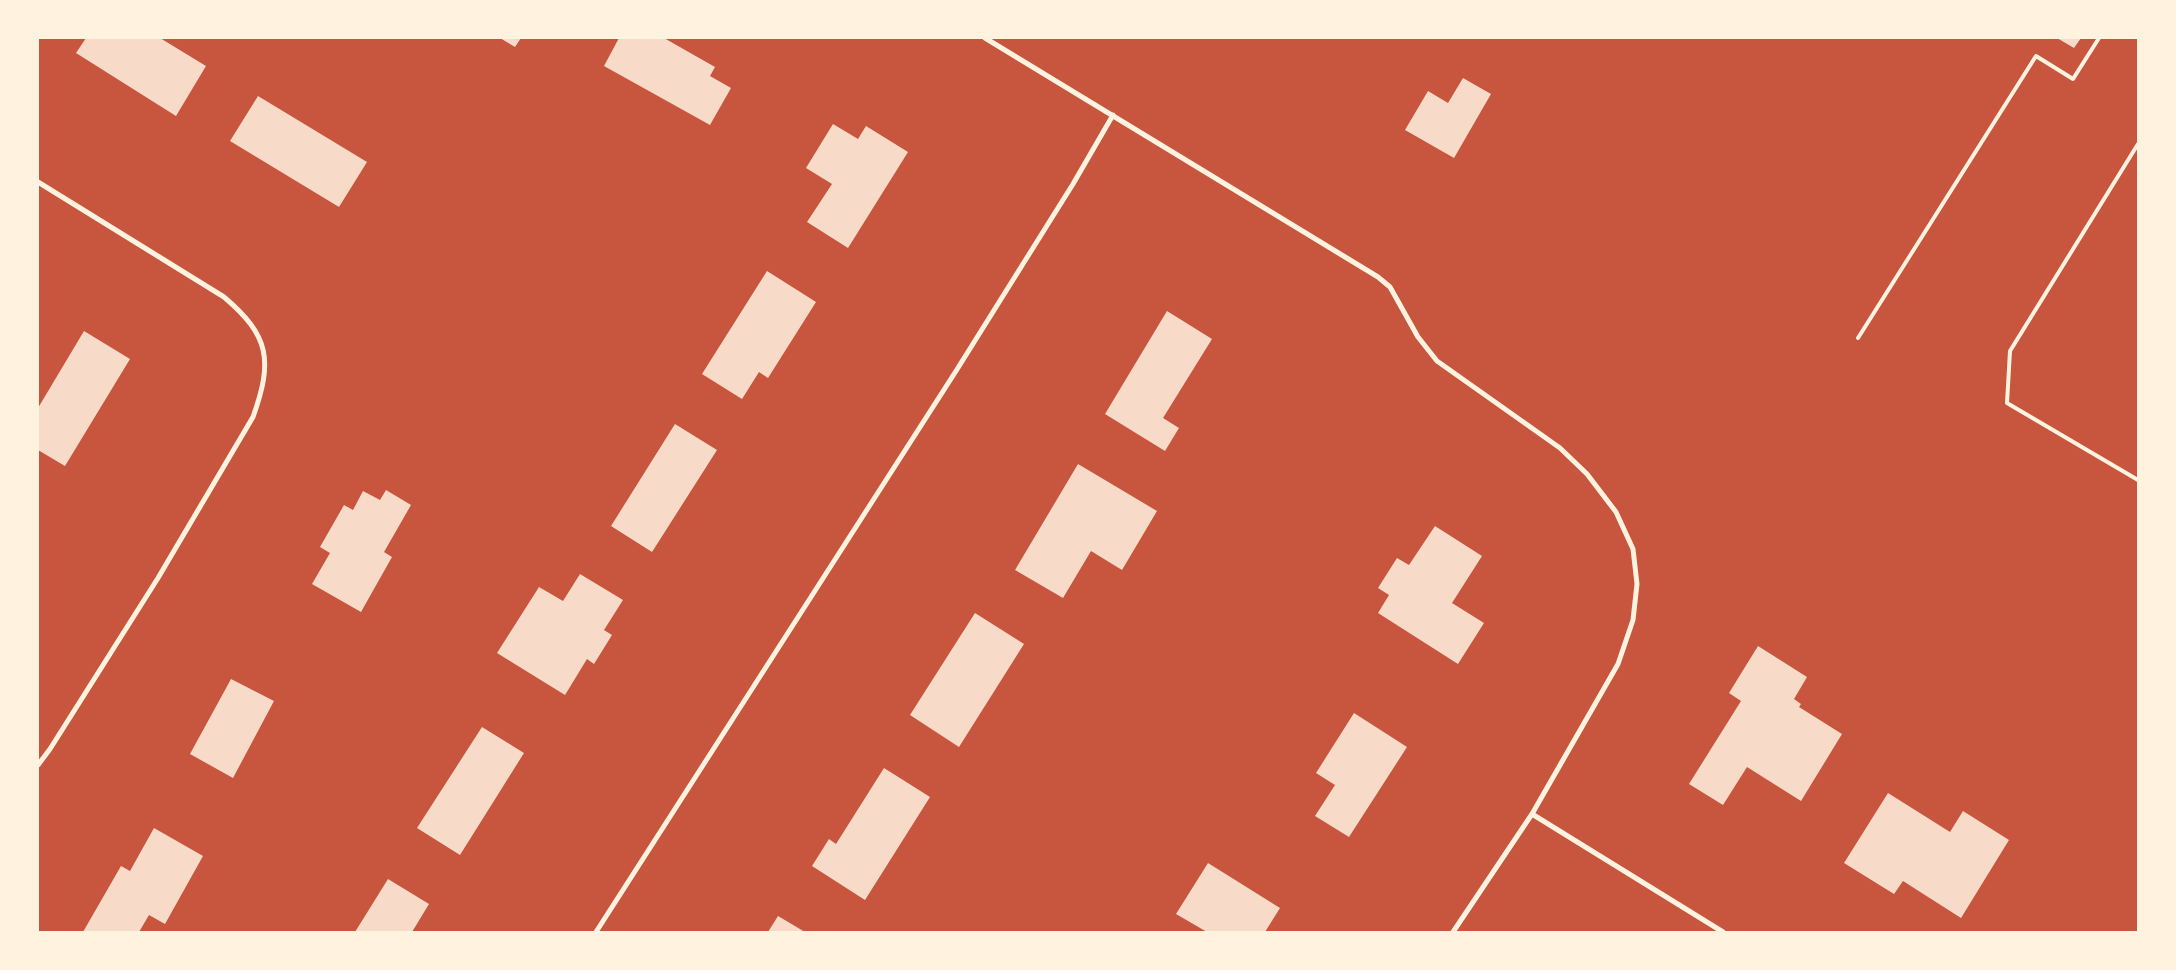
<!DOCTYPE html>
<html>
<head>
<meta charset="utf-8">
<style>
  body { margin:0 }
  #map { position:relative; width:2176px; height:970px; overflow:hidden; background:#c8553d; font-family:Manrope,sans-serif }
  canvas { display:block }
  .frame { position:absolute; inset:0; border:39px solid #fff3e0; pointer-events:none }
</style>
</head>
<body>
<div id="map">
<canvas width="2176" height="970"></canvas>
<div class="frame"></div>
</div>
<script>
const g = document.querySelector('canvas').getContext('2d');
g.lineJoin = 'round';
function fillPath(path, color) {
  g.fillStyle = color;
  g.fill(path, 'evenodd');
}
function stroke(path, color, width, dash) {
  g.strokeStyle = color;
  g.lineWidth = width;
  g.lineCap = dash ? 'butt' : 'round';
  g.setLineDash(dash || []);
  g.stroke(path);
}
fillPath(new Path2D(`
  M86,38h74l46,28 -30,50 -100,-63z
  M500,38h21l-6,9z
  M619,38h45l51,29 -5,9 21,12 -21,37 -106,-59z
  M2057,38h24l-7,10z
  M1463,78l28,16 -37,64 -49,-28 23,-39 20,12z
  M258,96l109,66 -28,45 -109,-66z
  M833,124l25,15 8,-13 42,26 -60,96 -41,-26 25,-38 -26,-16z
  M767,271l49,31 -48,76 -9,-6 -17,27 -40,-25z
  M1167,311l45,28 -49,79 16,10 -14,23 -60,-37z
  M84,331l46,28 -65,107 -27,-16v-42z
  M675,424l42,26 -65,102 -41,-26z
  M1078,464l79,47 -35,59 -31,-19 -28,47 -48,-28z
  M386,490l25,15 -27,47 8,5 -31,55 -49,-28 18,-31 -10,-6 24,-42 9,5 10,-19 17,9z
  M1435,526l47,30 -30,47 32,20 -26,41 -80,-51 11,-18 -11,-7 19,-30 12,7z
  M580,574l43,26 -19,30 8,5 -18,29 -7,-5 -22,36 -68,-42 42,-66 24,14z
  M975,613l49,31 -65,103 -49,-32z
  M1758,646l49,31 -13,22 7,5 -2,3 43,27 -41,67 -54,-34 -24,38 -34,-21 52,-83 -12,-8z
  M231,679l43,22 -41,77 -43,-24z
  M1354,713l53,34 -58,90 -34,-21 20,-31 -19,-12z
  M482,727l42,26 -64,102 -43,-27z
  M884,768l46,29 -65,103 -53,-34 17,-27 7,5z
  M1888,793l62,39 13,-21 46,29 -48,78 -58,-37 -9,13 -50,-31z
  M154,828l49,28 -38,68 -16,-9 -10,17h-56l38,-66 9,5z
  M1208,863l72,45 -15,24h-58l-31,-18z
  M388,879l41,25 -17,28h-57z
  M778,916l27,16h-37z`), '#f7dbc8');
stroke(new Path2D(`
  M2138,144l-128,207 -3,52 131,77
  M1858,338l178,-282 37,23 26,-41`), '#fff3e0', 4);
stroke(new Path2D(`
  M985,38l393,239 12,10 28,50 19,24 123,87 27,26 29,38 17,37 4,35 -4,36 -15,44 -86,150 -79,118
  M38,182l186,115c46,39 49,64 29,120l-95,161 -108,171 -12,16
  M1532,814l191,118
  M596,932l360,-561 117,-187 40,-69`), '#fff3e0', 5);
</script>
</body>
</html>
